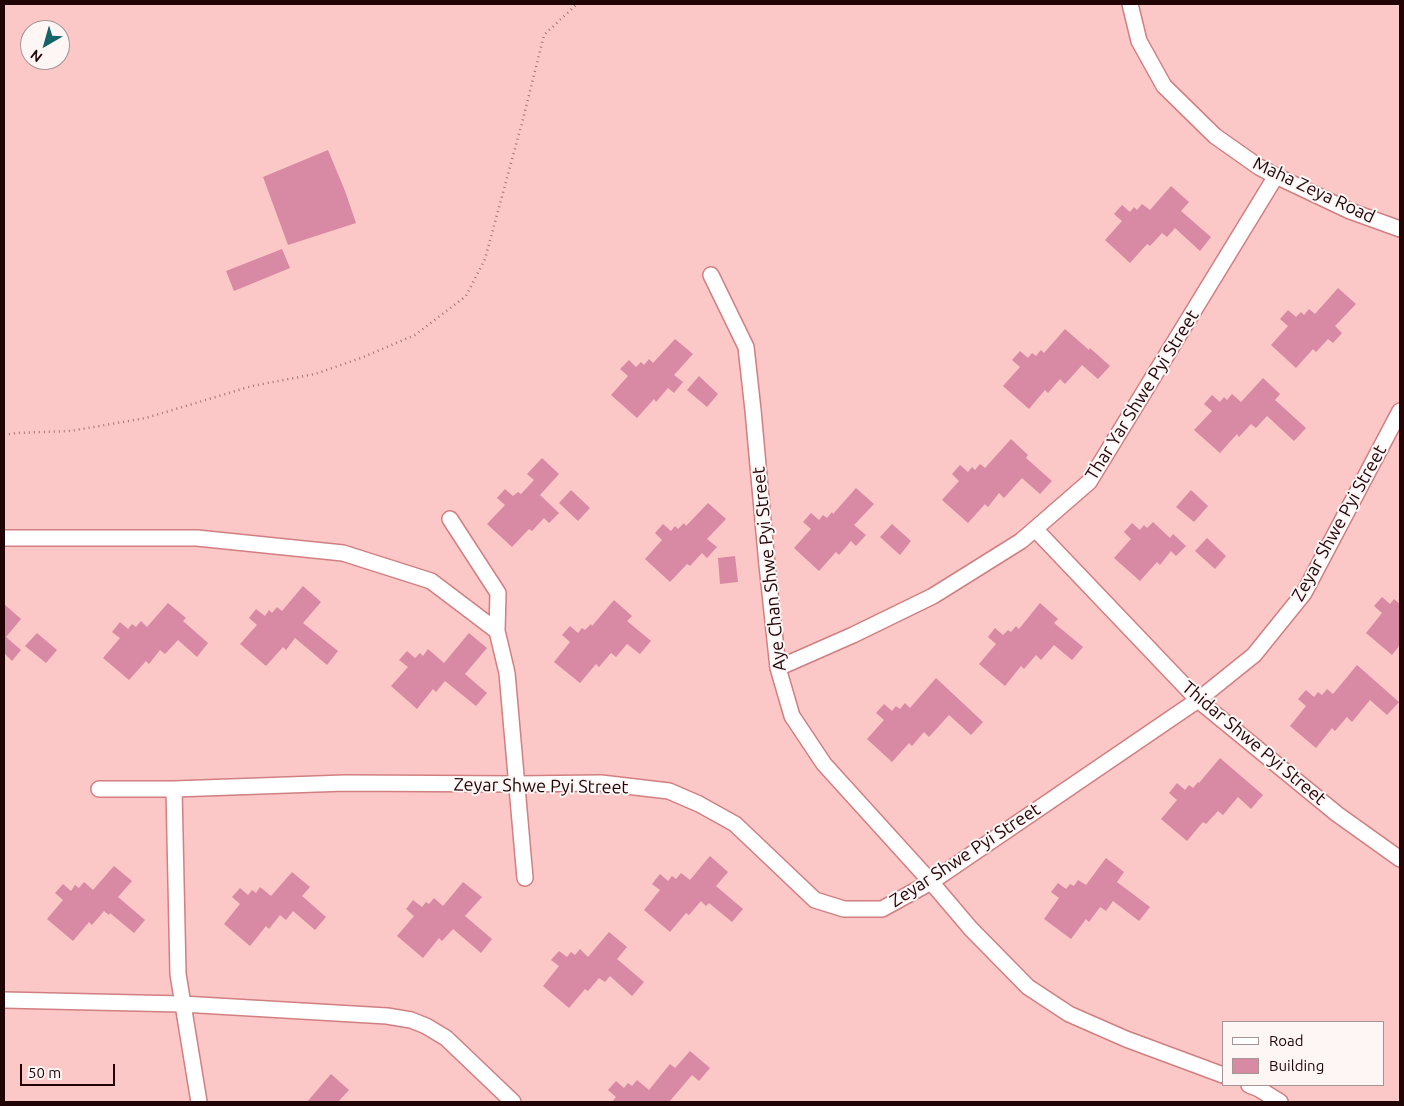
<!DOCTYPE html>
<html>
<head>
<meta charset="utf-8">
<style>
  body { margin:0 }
  #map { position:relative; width:1404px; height:1106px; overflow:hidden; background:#fcc7c7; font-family:Ubuntu,sans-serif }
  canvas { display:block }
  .frame { position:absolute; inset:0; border:5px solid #200406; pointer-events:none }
  .legend { position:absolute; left:1222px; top:1021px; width:162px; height:65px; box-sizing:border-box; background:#fef5f5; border:1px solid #a59595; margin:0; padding:6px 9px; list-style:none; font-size:15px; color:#200406 }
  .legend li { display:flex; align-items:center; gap:10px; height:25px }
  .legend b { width:25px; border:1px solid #a59595 }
  .north { position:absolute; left:20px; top:20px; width:50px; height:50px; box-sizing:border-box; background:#fef5f5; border:1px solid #a59595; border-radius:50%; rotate:218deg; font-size:14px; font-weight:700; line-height:20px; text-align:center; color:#200406 }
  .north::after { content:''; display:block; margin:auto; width:18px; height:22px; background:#156467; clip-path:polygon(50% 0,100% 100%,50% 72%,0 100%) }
  .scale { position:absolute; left:20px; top:1064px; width:95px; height:22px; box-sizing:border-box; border:2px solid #200406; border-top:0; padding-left:6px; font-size:15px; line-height:18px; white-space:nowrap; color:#200406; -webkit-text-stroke:4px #fef5f5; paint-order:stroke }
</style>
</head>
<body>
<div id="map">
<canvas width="1404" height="1106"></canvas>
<div class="frame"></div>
<ul class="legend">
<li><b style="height:6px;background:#fff"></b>Road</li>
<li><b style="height:14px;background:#d889a3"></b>Building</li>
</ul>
<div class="north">N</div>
<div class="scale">50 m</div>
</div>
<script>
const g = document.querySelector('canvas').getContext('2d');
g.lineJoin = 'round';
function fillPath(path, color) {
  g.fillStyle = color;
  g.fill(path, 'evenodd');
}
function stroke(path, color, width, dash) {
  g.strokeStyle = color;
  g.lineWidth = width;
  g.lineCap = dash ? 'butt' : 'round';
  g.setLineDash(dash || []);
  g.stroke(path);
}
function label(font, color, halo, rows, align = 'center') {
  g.font = font + ' Ubuntu,sans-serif';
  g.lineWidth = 4;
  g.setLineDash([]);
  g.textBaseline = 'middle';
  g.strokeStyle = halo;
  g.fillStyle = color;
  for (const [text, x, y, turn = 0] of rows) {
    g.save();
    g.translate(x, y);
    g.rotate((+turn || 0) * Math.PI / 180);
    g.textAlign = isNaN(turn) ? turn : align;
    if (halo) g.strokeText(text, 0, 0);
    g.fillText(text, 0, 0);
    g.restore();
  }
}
fillPath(new Path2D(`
  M328,150l17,41 11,32 -68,22 -25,-68z
  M1171,186l18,16 -8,9 30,26 -11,14 -25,-23 -8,9 -5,-4 -12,13 -3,-2 -17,19 -25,-23 17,-19 -8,-7 8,-9 8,7 4,-5 3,3 5,-6 8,6z
  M282,249l8,19 -56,23 -8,-20z
  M1338,288l18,16 -21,22 7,7 -9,10 -5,-4 -12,13 -3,-3 -17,19 -25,-23 17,-19 -8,-7 8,-9 8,7 5,-5 3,3 5,-6 6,5z
  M1065,329l24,21 1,-2 20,18 -12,13 -16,-14 -17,19 -5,-5 -12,14 -3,-3 -16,19 -26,-23 17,-19 -8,-7 8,-9 8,7 4,-5 4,3 5,-6 3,3z
  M675,339l18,15 -19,21 9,7 -9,11 -6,-5 -12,14 -2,-3 -17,19 -26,-23 17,-19 -8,-7 9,-9 7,7 5,-5 3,3 5,-6 4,4z
  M699,376l19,18 -11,13 -20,-17z
  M1263,378l17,16 -5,6 31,28 -12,13 -27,-25 -11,12 -5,-4 -12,13 -2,-3 -17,19 -26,-23 18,-19 -8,-7 8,-9 8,7 4,-5 3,3 5,-6 9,8z
  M1011,439l17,16 -2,3 26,23 -12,13 -18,-16 -18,20 -5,-5 -11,14 -3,-3 -17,19 -26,-23 17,-19 -7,-7 8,-9 8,7 4,-5 3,3 5,-6 5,4z
  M542,458l17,16 -19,21 19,18 -10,10 -5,-5 -12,13 -3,-2 -17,18 -25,-23 18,-19 -8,-7 8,-9 8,7 5,-4 3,2 13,-14 -7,-6z
  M856,488l18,16 -20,21 12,10 -10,11 -5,-5 -12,14 -3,-3 -17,19 -25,-23 17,-19 -8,-7 8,-9 8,7 4,-5 4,3 5,-6 1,2z
  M571,490l19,18 -12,13 -19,-18z
  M1191,490l17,16 -14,16 -18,-15z
  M708,503l18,16 -19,20 10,8 -10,11 -5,-5 -12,13 -3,-2 -17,18 -25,-23 17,-19 -7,-7 8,-9 8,7 4,-5 3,3 6,-6 2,3z
  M1153,522l17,16 3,-4 13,12 -10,10 -5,-5 -11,14 -3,-3 -17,19 -26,-23 17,-19 -7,-7 8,-9 8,7 4,-5 3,3z
  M892,524l19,17 -11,14 -20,-18z
  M1207,538l19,18 -11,13 -20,-18z
  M735,556l3,26 -18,2 -2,-26z
  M303,586l18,16 -18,21 35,28 -11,14 -32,-27 -9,12 -3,-3 -17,19 -26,-22 17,-19 -8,-7 7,-9 9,7 4,-6 3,3 5,-6 5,4z
  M1382,597l8,7 4,-5 6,5v41l-8,10 -26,-22 16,-20 -8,-7z
  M614,600l18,16 -5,5 24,20 -11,13 -13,-10 -11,13 -5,-4 -12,14 -3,-3 -16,19 -26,-21 16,-20 -8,-7 8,-9 8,7 4,-5 3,2 6,-6 1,2z
  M168,603l18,15 -3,3 25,22 -11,14 -19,-17 -13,14 -5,-4 -11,14 -3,-3 -17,19 -26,-22 17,-20 -8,-6 8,-10 8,7 4,-5 4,3 5,-6 6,6z
  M1040,603l18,16 -4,4 29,24 -11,13 -18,-15 -13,15 -5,-5 -12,14 -3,-3 -16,20 -26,-22 17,-20 -8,-7 7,-9 8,7 5,-5 3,2 5,-6 3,3z
  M4,604l17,15 -15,18 15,13 -9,11 -8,-8z
  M37,633l20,17 -11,13 -21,-17z
  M469,633l18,15 -22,26 22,19 -11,13 -31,-25 -9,11 -3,-3 -16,20 -26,-23 17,-19 -9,-7 8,-9 8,7 5,-5 3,3 5,-7 16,14z
  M1357,665l42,37 -12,13 -17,-15 -18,22 -5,-5 -12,14 -3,-3 -16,20 -26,-22 16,-20 -8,-7 8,-9 8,7 4,-5 4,3 5,-6 6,5z
  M936,678l47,44 -12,13 -22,-20 -20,22 -5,-5 -12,14 -3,-3 -17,19 -25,-23 17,-19 -8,-7 8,-9 8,7 4,-5 4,3 5,-6 5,5z
  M1220,758l43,37 -12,14 -13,-12 -15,18 -5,-4 -12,13 -3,-2 -16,19 -26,-22 16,-19 -8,-7 8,-10 8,7 4,-5 4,3 5,-6 1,1z
  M710,856l18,16 -12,14 27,23 -11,13 -23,-19 -3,3 -5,-5 -12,14 -3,-2 -16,19 -26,-22 16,-20 -8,-6 8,-10 8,7 4,-5 4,3 5,-6 9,7z
  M1106,858l18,14 -7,10 33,25 -11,14 -26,-20 -7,10 -6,-4 -11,15 -3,-3 -15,20 -27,-20 15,-21 -8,-6 7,-9 8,6 4,-5 4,2 4,-6 8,5z
  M114,866l18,15 -14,16 27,23 -11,13 -24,-20 -1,2 -5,-4 -12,14 -3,-3 -16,19 -26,-22 16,-19 -8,-7 8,-9 8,7 4,-6 4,3 5,-6 9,8z
  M292,872l18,15 -8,9 24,21 -11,13 -22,-19 -7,9 -6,-5 -11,14 -3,-3 -16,20 -26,-22 16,-20 -8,-7 8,-9 8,7 4,-5 4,3 4,-6 11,9z
  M463,882l19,15 -17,19 27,23 -11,14 -28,-24 -11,12 -3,-3 -16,20 -26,-22 17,-20 -8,-7 7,-9 9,7 4,-5 3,2 5,-6 9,8z
  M609,932l18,15 -10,12 27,23 -12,14 -22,-20 -5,6 -6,-4 -11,13 -3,-2 -16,19 -26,-22 16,-20 -8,-6 8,-9 8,6 4,-5 4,3 5,-6 8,8z
  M690,1051l20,17 -11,13 -7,-6 -23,27h-57l4,-5 -8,-7 8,-9 8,7 4,-5 4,3 5,-6 12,10 21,-26 5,4z
  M331,1074l18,16 -11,12h-31z`), '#d889a3');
const street = new Path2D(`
  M1130,4l9,37 25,45 51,50 44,31 17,9 74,35 50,18
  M711,275l35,72 7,63 14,155 11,103 14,48 32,48 107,118 40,47 57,58 41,27 57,25 97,36
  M450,519l48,74 -1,38
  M1035,529l163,171 139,114 63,45
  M4,538h193l146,15 88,28 66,50 10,42 18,205
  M778,668l75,-33 80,-39 88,-55 68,-59 187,-306
  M99,789h75l4,185 21,128
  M174,789l171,-6 172,1 84,-1 68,8 30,13 36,20 80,76 29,9h38l49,-27 267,-182 56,-45 50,-62 96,-182
  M4,1000l178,4 205,12 24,4 15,6 20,12 67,64
  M1249,1085l10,4 21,13`);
stroke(street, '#d17f81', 18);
stroke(new Path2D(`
  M4,435l12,-2 54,-2 76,-13 106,-32 63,-12 46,-16 54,-23 51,-39 19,-37 38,-140 21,-84 33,-31`), '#a17677', 2.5, [1, 4]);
stroke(street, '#fff', 15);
label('18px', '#200406', '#fef5f5', [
  ["Maha Zeya Road",1314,190,25],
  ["Thar Yar Shwe Pyi Street",1142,395,-58],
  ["Zeyar Shwe Pyi Street",1339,523,-61],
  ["Aye Chan Shwe Pyi Street",769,569,-96],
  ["Thidar Shwe Pyi Street",1254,743,40],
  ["Zeyar Shwe Pyi Street",541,786,1],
  ["Zeyar Shwe Pyi Street",965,855,-33]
]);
</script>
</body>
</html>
